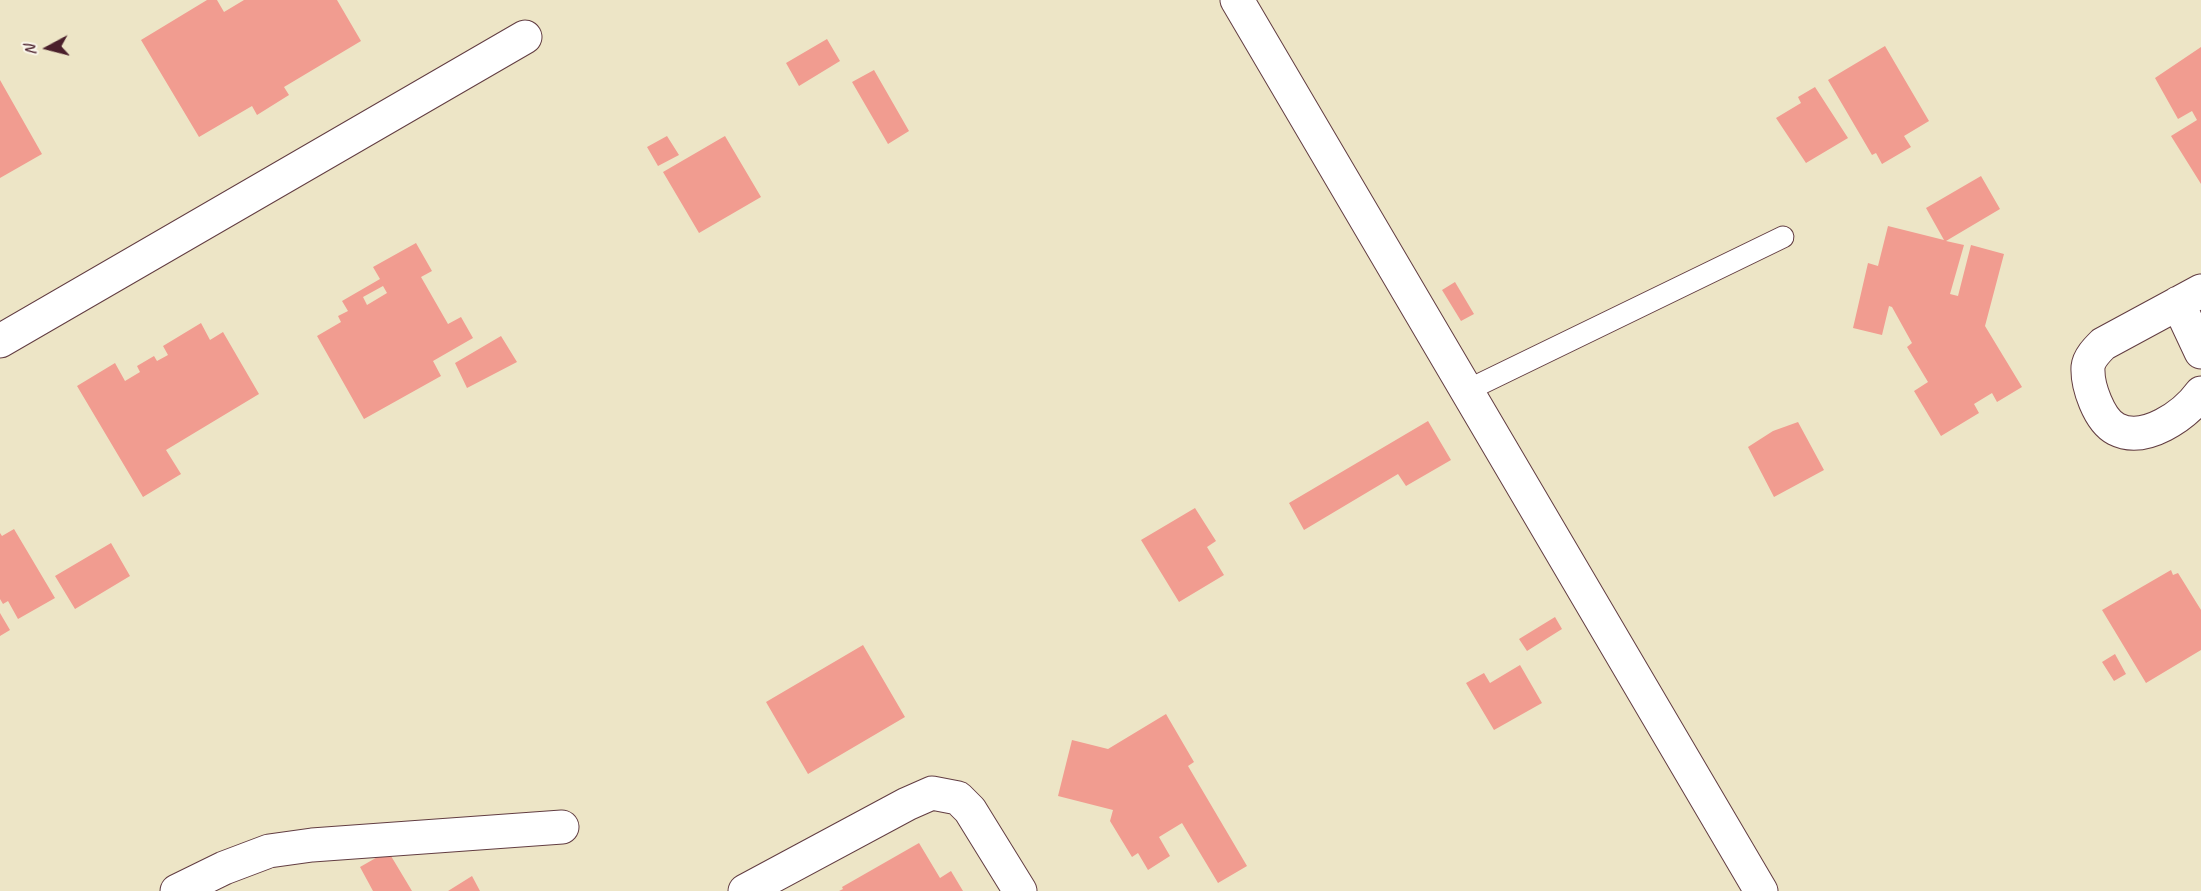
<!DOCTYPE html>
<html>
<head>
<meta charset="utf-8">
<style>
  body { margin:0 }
  #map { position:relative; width:2201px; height:891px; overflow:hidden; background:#ede5c6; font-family:Caveat,sans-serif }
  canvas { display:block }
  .north { position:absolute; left:18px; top:18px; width:60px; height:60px; -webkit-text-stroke:4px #fbf7ec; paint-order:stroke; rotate:263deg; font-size:16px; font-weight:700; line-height:24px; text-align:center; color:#4a1f2b }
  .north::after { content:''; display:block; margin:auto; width:21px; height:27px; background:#4a1f2b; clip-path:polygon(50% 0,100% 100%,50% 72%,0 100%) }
</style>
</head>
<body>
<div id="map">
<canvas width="2201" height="891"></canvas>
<div class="north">N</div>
</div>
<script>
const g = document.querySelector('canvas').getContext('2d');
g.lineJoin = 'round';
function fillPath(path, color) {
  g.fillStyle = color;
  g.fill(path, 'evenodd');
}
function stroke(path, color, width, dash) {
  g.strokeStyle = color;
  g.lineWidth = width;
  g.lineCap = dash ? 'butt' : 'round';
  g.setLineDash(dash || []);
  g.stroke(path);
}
fillPath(new Path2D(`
  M207,0h10l7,12 20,-12h93l24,41 -77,46 5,8 -32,20 -5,-9 -53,31 -58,-97z
  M827,39l13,22 -41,25 -13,-23z
  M1885,46l44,75 -25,15 7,11 -29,17 -6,-11 -4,2 -44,-75z
  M2201,47v137l-30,-48 26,-16 -5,-9 -14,8 -23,-41z
  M874,70l35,61 -21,13 -36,-62z
  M0,80l42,74 -42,24z
  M1815,87l33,51 -42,25 -30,-45 25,-15 -3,-6z
  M667,136l12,19 -21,11 -11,-19z
  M725,136l36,61 -62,36 -36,-61z
  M1981,176l19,33 -54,32 18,4 -14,49 8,2 13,-51 33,9 -19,72 37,61 -25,15 -5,-9 -18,11 5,9 -38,23 -27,-45 14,-9 -21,-35 5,-4 -20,-36 -3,-1 -7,29 -29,-7 15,-65 10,3 10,-40 56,14 -18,-32z
  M416,243l16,28 -11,6 27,47 13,-7 12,21 -40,23 8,15 -77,43 -47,-83 24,-14 -3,-6 10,-5 -6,-10 38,-22 -7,-12zM383,286l4,7 -20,12 -4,-8z
  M1455,282l19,32 -13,7 -19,-31z
  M201,323l9,17 13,-8 36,62 -93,56 15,24 -38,23 -66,-111 38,-23 10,18 15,-9 -3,-6 17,-10 3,5 11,-6 -5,-9z
  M501,336l16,26 -50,26 -12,-25z
  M1428,421l23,39 -45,26 -8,-12 -94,56 -15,-27z
  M1798,422l26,48 -50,27 -26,-50 25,-16z
  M1195,508l21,33 -9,6 17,28 -45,27 -38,-62z
  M14,529l41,69 -37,21 -10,-18 -5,3 -3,-5v-66l2,3z
  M111,543l19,33 -55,33 -20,-33z
  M2171,570l2,5 5,-2 23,37v40l-55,33 -44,-73z
  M0,613l10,17 -10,6z
  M1555,617l7,12 -35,22 -8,-12z
  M863,645l42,72 -97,57 -42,-72z
  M2115,654l11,20 -12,7 -12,-19z
  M1520,665l22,38 -48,27 -28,-47 18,-10 6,10z
  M1166,714l28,48 -6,4 59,100 -29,17 -36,-60 -23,14 11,19 -22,14 -10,-17 -6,4 -22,-36 3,-11 -55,-14 14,-56 36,9z
  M919,843l21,35 11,-7 12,20h-124l4,-2 -1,-2z
  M388,851l24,40h-39l-13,-24z
  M472,876l8,15h-32z`), '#f19c90');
const service = new Path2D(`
  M1468,390l315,-153`);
const minor = new Path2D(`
  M1237,0l524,891
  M2201,291l-98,53c-6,6 -14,14 -15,23 -1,19 11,53 28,62 29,15 69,-14 85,-36
  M2178,303l23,49
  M0,341l525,-304
  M177,891l47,-23 45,-17 43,-6 250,-18
  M745,891l162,-87 25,-11 26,5 12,12 50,81`);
stroke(service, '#623d42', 23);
stroke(minor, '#623d42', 35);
stroke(service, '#fff', 21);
stroke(minor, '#fff', 33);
</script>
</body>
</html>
